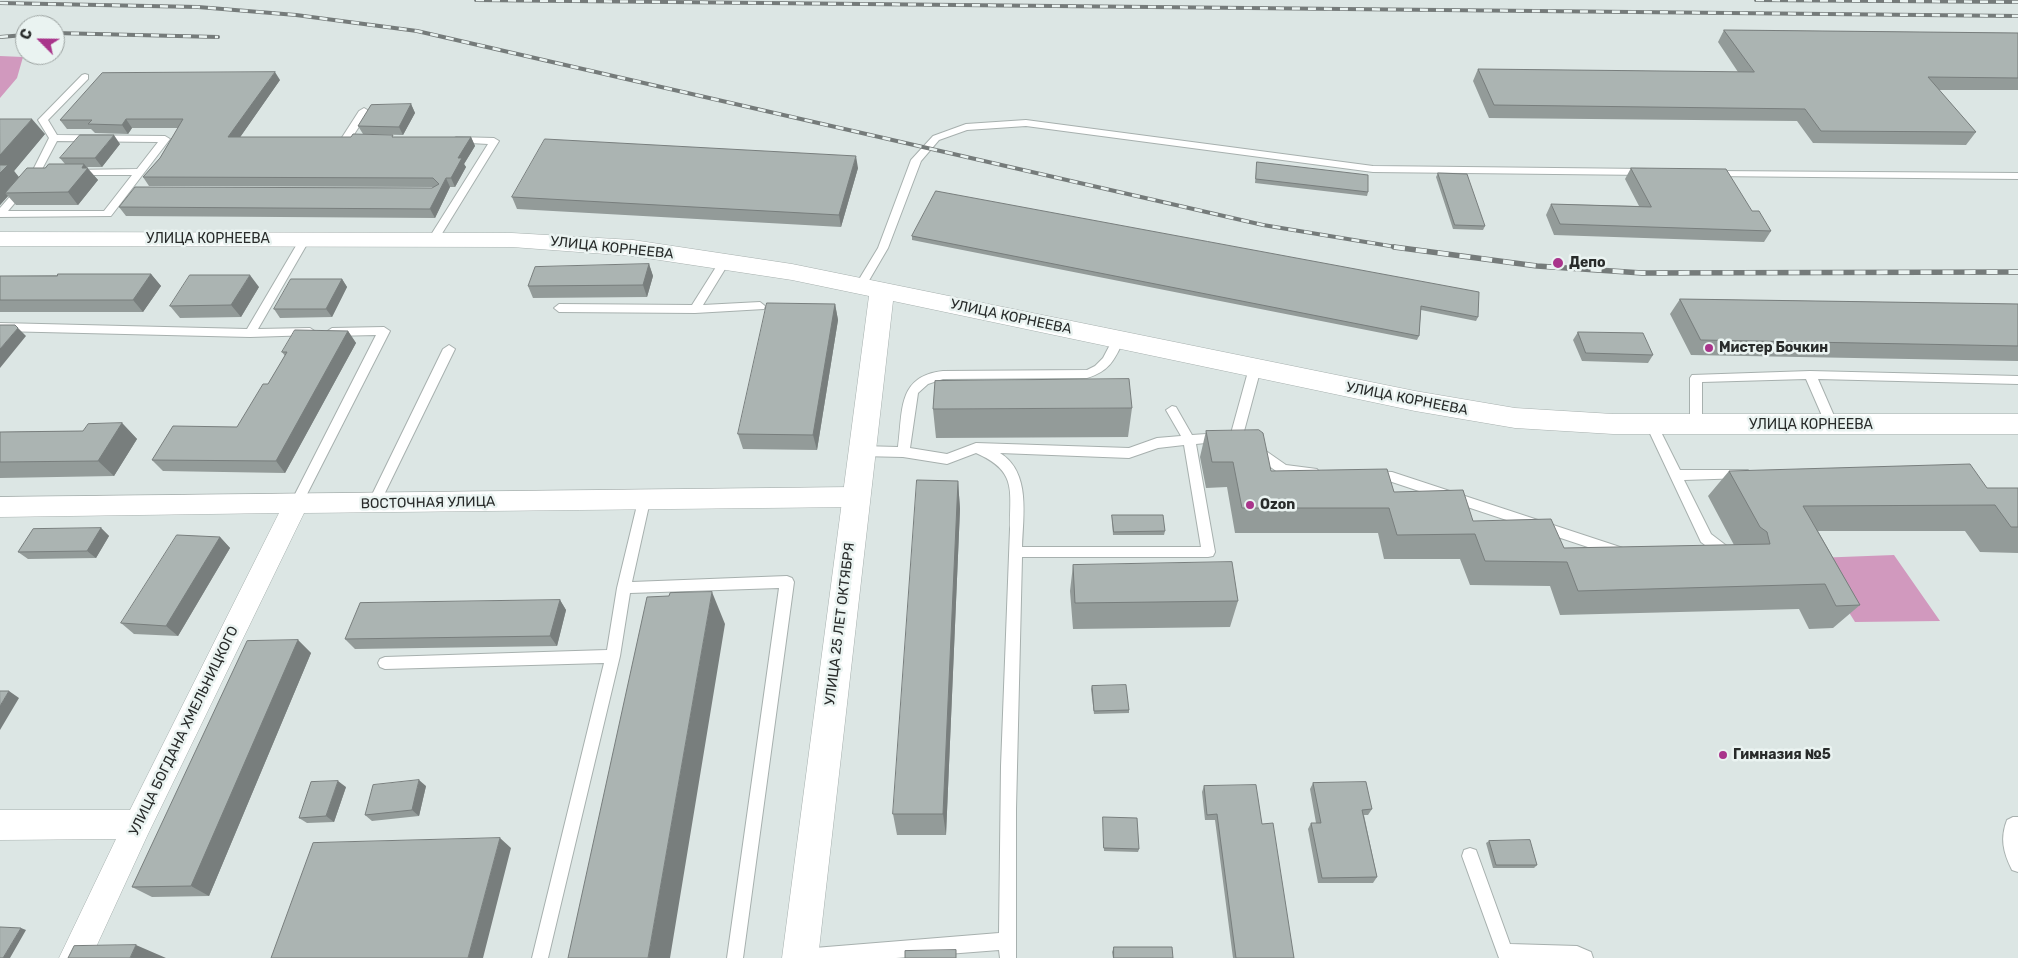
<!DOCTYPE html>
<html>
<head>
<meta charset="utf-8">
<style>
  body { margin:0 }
  #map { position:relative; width:2018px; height:958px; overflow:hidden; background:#dce6e4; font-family:Rubik,sans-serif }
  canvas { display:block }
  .north { position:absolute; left:15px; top:15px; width:50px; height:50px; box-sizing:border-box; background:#eaf3f1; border:1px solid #9ca3a1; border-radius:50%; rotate:293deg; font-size:14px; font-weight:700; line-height:20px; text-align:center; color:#282b2a }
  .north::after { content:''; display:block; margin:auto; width:18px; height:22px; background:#a9348b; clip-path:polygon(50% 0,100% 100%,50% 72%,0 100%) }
</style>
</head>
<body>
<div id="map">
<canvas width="2018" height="958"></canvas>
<div class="north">С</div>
</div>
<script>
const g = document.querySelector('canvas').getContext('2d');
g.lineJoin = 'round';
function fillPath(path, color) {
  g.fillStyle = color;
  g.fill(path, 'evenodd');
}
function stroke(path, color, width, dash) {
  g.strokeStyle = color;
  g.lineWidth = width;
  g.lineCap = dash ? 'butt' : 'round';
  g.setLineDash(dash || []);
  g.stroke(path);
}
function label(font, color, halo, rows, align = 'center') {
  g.font = font + ' Rubik,sans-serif';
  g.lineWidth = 5;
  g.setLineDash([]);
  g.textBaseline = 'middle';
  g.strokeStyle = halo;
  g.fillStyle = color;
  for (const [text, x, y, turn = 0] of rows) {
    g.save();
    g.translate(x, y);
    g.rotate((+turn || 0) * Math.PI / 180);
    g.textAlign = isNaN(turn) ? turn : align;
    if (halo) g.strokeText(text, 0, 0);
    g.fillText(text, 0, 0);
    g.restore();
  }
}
fillPath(new Path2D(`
  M0,56l23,1 -6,21 -17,20z
  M1894,555l46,66 -85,1 -40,-64z`), '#d199be');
const lane = new Path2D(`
  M85,74l3,1v4l-40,41 9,15 108,1 5,3 -59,77 -111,1v-9l33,-38 16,-32 -11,-18 44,-45zM57,141l101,1 -21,27 -65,1 -2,2 5,3h57l-28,36h-96l32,-38z
  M364,108l5,3 -16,25h8l5,3 -5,3 -18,-1 -2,-2 18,-28z
  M1026,120l347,46 273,3 5,3 -5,3 -273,-3 -347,-46 -59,4 -28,10 -18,21 -33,87 -24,41h-8l-1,-3 23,-38 33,-88 22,-24 33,-12z
  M456,137l38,1 5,3 -61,99 -4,1 -5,-3 59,-94 -35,-2 -2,-2z
  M1713,171l305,2v6l-308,-3 -2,-2z
  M305,236l5,3 -52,90 52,-1 6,4 -2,3 -64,2 -250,-6v-8l247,6 53,-90z
  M725,257l5,4 -27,44 57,-3 5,4 -1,3 -69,4 -136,-1 -5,-4 5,-4 133,1 29,-46z
  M384,327l6,4 -88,173 -2,4h-8l-2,-4 86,-169 -44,1 -6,-4 6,-4z
  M1118,336l6,4c-10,20 -14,31 -37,38l-144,1 -15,5 -10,9 -8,55 37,6 29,-11 153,5 28,-10 24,-2 -15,-26 6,-4 4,1 16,28 29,-2 4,2 2,3 -2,3 -29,3 19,108 -2,4 -5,1h-186l-6,252v149h-16l-1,-8 -103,8h-102l2,-7 6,-2 197,-16 2,-167 9,-237c0,-40 7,-58 -34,-76l-29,11 -44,-7 -42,-1 -4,-2 -2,-3 2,-3 4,-2 37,1c5,-36 -1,-71 45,-76l144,-1 8,-4 8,-8 11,-21zM1184,445l17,102h-179c1,-31 9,-75 -22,-94l129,5 29,-10z
  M449,345l6,4 -75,154 -2,4h-8l-2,-4 75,-154z
  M1255,364l6,4 -18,67 43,30 31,4 2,3 -2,3 -4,2 -34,-4 -47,-33 -2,-3 19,-69z
  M1810,371l208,5v8l-200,-5 20,46 -2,3h-8l-2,-3 -20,-46 -104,3v43l-2,3h-8l-2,-3v-47l2,-3z
  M1652,420l4,2 24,48h68l2,3 -2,3 -4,2 -60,2 27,54 21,16 2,4 -2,4 -5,1 -5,-1 -21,-16 -55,-117 2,-3z
  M1373,471l19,1 231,76 2,4 -2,4 -5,1 -226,-75 -23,-3 -2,-3 2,-3z
  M644,496l4,1 2,4 -18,81 155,-6 5,2 2,4 -51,376h-16l52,-370 -149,5 -10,63 -72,302h-16l72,-295 -219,6 -5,-2 -2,-4 2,-4 5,-2 222,-7 10,-62 21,-87 2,-4z
  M2013,817h5v55l-6,-2c-9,-18 -12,-32 -5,-50z
  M1470,848l6,2 34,94 67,2 14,6 2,6h-94l-37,-102 2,-6z`);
const street = new Path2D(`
  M855,487l9,3 3,7 -3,7 -9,3 -551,6 -156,321 -57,124h-32l57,-119 -116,1v-30h130l149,-297 -279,4v-20z`);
const secondary = new Path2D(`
  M0,232l512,1 121,7 159,24 623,127 100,17 98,6h405v20h-405l-98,-6 -100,-17 -522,-110 -75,657h-36l87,-662 -77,-16 -159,-24 -121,-9 -512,-1z`);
stroke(lane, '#a7b0ae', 2);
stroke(street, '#a7b0ae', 1);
stroke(secondary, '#a7b0ae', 1);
fillPath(lane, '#fff');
fillPath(street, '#fff');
fillPath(secondary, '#fff');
const railFar1 = new Path2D(`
  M476,0l1542,16
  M1756,0l262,2
  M0,3l198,4 98,8 121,16 846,194 139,23
  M55,33l163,4
  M0,37l25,-2`);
const rail = new Path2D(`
  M1394,247l143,19 105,7 376,-1`);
stroke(railFar1, '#757b7a', 4);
stroke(rail, '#757b7a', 5.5);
stroke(railFar1, '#eaf3f1', 2.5, [8]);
stroke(rail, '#eaf3f1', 4, [11]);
fillPath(new Path2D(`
  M1724,30l294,3v57h-79l37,42 -10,13 -153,-2 -16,-22 -308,-3 -16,-37 5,-12 260,3 -20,-30z
  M280,80l-40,57h231l4,9 -11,18 2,3 -11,20h-5l-15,31 -309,-2 -7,-9 313,-19 2,-1 -285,-1 -6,-9 17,-19 18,-30h-46l-4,6 -33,-1 -4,-4h-24l-7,-9z
  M411,104l4,9 -12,22 -40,-1 -5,-8z
  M0,119l45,15 -31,37 5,6 26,-9 20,-4 -5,-6 60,-14 -18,23h-16l12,13 -20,25h-62l-8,-9 -8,9z
  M1257,162l111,30 -1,4 -112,-13z
  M858,168l-17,59 -324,-18 -5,-12z
  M1631,168l121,43 19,20 -7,11 -210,-7 -8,-20 5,-11 88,2 -14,-27z
  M1438,173l47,53 -2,4 -30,-1 -17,-52z
  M936,191l542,126 -2,4 -55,-11 -2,26 -2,4 -505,-100v-4z
  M649,264l4,12 -6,21 -114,1 -5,-12z
  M151,274l10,12 -18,26h-143v-36z
  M342,279l5,8 -15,30 -52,1 -6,-9z
  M259,287l-18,30 -61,1 -10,-12z
  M1680,299l338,5v57l-327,-6 -21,-41z
  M835,304l3,16 -21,130 -74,-1 -5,-15z
  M348,331l8,12 -71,130 -122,-2 -11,-11 85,-33 31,-43 17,-28 -3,-4z
  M1578,332l75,23 -5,8 -66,-2 -9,-21z
  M1132,408l-4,29 -192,1 -3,-29z
  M122,423l15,16 -23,37 -114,2v-46l83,-1z
  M1206,431l65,40 123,21 79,29 91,27 170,-3 -26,-49 21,-25 258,17h31v65l-38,-1 -15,-21h-147l42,74 -27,23 -24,1 -10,-20 -239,6 -10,-29 -80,-1 -10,-26h-76l-6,-26h-143l-8,-46 -21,1 -6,-31z
  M958,481l2,28 -14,326h-49l-4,-21z
  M1112,515l53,16 -1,4h-51l-1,-16z
  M101,528l8,8 -13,22 -68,1 -10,-7z
  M220,537l10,11 -52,88 -44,-2 -13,-11z
  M1073,565l165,36 -8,26 -157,2 -3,-38z
  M560,600l6,10 -9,36 -202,3 -10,-10z
  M298,640l13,13 -102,243 -57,1 -20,-10z
  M1092,686l37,24v3l-35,1 -3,-25z
  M1313,783l59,26 -4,6h-4l13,62 -4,6h-55l-10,-54 3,-6h5l-6,-34z
  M426,786l-7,30 -47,5 -7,-6z
  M1204,786l58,38 32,134h-61l-18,-138h-10l-3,-28z
  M346,787l-12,35 -27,1 -8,-5z
  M1103,817l36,32 -1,3 -34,-1z
  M1489,841l48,24 -3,3h-41l-7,-25z
  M1114,947l59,11h-60l-1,-6z`), '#939b99');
fillPath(new Path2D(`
  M275,72l5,8 -46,66 -6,-9z
  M411,104l4,9 -12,22 -4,-8z
  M32,119l13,15 -31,37 7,9 -16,13 3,3 -8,9v-50z
  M126,119l6,9 -4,6 -6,-9z
  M114,135l6,9 -18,23 -7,-9z
  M471,137l4,9 -11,18 2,3 -11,20 -4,-9 7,-20z
  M856,156l2,12 -17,59 -2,-12z
  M84,164l14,16 -20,25 -10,-13 14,-24z
  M446,178l4,9 -15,31 -5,-9z
  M649,264l4,12 -6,21 -4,-12z
  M151,274l10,12 -18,26 -10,-12z
  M250,275l9,12 -18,30 -10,-12z
  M342,279l5,8 -15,30 -6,-8z
  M835,304l3,16 -21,130 -4,-15z
  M18,328l8,8 -26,32v-19z
  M348,331l8,12 -71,130 -9,-12z
  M122,423l15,16 -23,37 -16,-15z
  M958,481l2,28 -14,326 -3,-21z
  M101,528l8,8 -13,22 -9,-7z
  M220,537l10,11 -52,88 -12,-10z
  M712,592l13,32 -55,334h-22z
  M560,600l6,10 -9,36 -7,-10z
  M298,640l13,13 -102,243 -18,-10z
  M9,691l10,7 -19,32v-24z
  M419,780l7,6 -7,30 -7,-6z
  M338,781l8,6 -12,35 -8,-6z
  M500,838l11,10 -28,110h-15z
  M21,928l5,2 -16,28h-7z
  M136,945l30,13h-36z`), '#787e7d');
const building = new Path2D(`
  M1724,30l294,3v45l-90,-1 48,55 -155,-1 -16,-22 -311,-4 -16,-36 276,3z
  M275,72l-47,65h123l2,-3 40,1 -1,2h79l-13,21h4l-11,20h-5l-16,31 -311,-2 16,-20 297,1 7,-4 -6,-6 -290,-1 17,-19 23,-39h-57l-4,6 -34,-1 4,-4h-32l42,-47z
  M411,104l-12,23 -41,-1 13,-21z
  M0,119h32l-32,36z
  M80,135h34l-19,23h-35z
  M545,139l311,17 -17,59 -327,-18z
  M1257,162l111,13v17l-112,-13z
  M49,164h35l-2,4h6l-20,24 -63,1 22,-25h18z
  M0,165h8l-8,8z
  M1631,168l95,1 26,42h7l12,20 -211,-7 -9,-20 100,3z
  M1438,173l29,1 18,52 -30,-1z
  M936,191l543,101 -1,25 -57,-11 -2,30 -507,-100z
  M649,264l-6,21 -115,1 7,-19z
  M58,274h93l-18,26h-133v-24h57z
  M190,275h60l-19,30 -61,1z
  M291,279h51l-16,30h-52z
  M1680,299l338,5v42l-317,-6z
  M767,303l68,1 -22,131 -75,-1z
  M0,325h15l3,3 -18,21z
  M295,330l53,1 -72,130 -124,-1 21,-34 64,1 26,-43h5l19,-32h-5z
  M1578,332l65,1 10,22 -67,-2z
  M1129,379l3,29 -199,1 2,-28z
  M122,423l-24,38 -98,1v-30l83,-1 5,-7z
  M1259,430l4,3 8,38 116,-2 7,23 69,-2 10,31 78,-2 13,29 206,-4 -3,-12 -7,-5 -31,-56 241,-7 17,24h31v39h-7l-16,-22 -192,1 57,99 -24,1 -11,-22 -247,7 -11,-29 -82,-1 -10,-27 -78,1 -8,-27h-147l-9,-46h-21l-6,-31z
  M917,480l41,1 -15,333h-50z
  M1112,515h51l2,16 -51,1z
  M101,528l-14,23 -69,1 15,-23z
  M177,535l43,2 -54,89 -45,-3z
  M1232,562l6,39 -163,2 -2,-38z
  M712,592l-64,366h-80l79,-361 22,-1 1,-3z
  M560,600l-10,36 -205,3 15,-36z
  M298,640l-107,246 -59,1 115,-246z
  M1126,685l3,25 -35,1 -2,-25z
  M0,691h9l-9,15z
  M419,780l-7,30 -47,5 8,-30z
  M338,781l-12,35 -27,2 12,-36z
  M1366,782l6,27 -10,1 15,67 -55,1 -11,-55h10l-8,-40z
  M1256,785l6,39 11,-1 21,135h-58l-19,-144 -10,1 -3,-29z
  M1103,817l34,1 2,31 -35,-1z
  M500,838l-32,120h-197l42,-115z
  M1530,840l7,25h-41l-7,-24z
  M0,927l21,1 -18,30h-3z
  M136,945l-6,13h-62l6,-12z
  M1114,947h58l1,11h-59z
  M956,950v8h-51v-7z`);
fillPath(building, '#abb4b2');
stroke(building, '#787e7d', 1);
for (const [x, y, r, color] of [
  [1558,263,6,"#a9348b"],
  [1709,348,5,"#a9348b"],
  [1250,505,5,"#a9348b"],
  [1723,755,5,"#a9348b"]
]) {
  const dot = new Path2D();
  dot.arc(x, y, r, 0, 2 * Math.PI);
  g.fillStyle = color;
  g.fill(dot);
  stroke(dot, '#eaf3f1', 2);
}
label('14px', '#282b2a', '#eaf3f1', [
  ["УЛИЦА КОРНЕЕВА",208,239],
  ["УЛИЦА КОРНЕЕВА",612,248,6],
  ["УЛИЦА КОРНЕЕВА",1011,317,12],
  ["УЛИЦА КОРНЕЕВА",1407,399,11],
  ["УЛИЦА КОРНЕЕВА",1811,425],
  ["ВОСТОЧНАЯ УЛИЦА",428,503,-1],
  ["УЛИЦА 25 ЛЕТ ОКТЯБРЯ",840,624,-83],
  ["УЛИЦА БОГДАНА ХМЕЛЬНИЦКОГО",184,731,-64]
]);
label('bold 14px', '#282b2a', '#eaf3f1', [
  ["Депо",1569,263],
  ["Мистер Бочкин",1719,348],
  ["Ozon",1260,505],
  ["Гимназия №5",1733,755]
], 'left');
</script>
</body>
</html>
